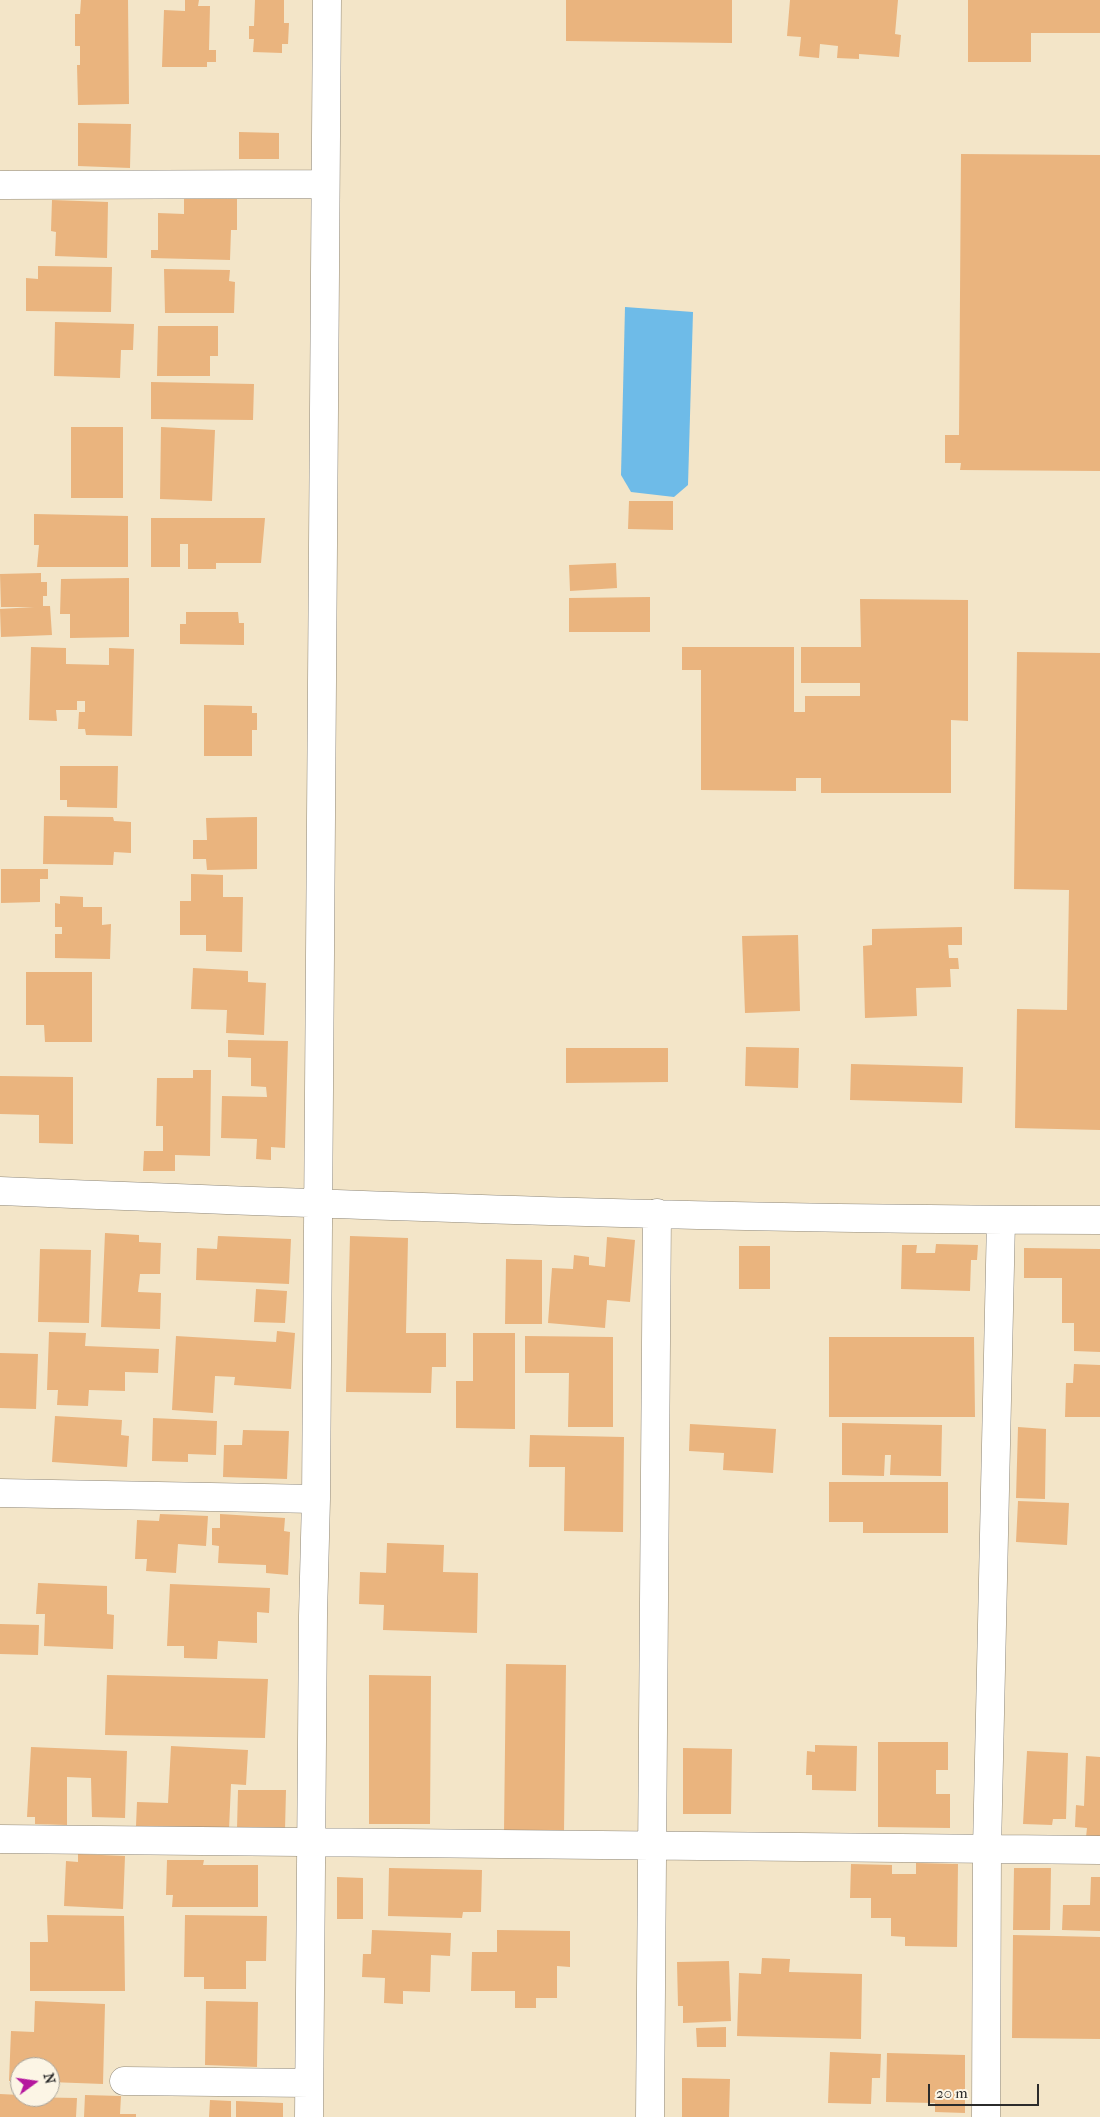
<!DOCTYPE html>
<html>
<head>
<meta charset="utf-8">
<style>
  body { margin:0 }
  #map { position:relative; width:1100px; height:2117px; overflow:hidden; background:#f3e5c8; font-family:"IM FELL French Canon",serif }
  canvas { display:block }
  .north { position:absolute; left:10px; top:2057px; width:50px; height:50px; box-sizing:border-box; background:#fcf5e5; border:1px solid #a8a49b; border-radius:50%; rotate:76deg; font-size:14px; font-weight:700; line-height:20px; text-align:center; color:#2b2b2b }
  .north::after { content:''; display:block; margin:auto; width:18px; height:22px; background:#b5179e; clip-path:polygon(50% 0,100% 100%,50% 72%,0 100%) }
  .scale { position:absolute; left:928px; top:2084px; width:111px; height:22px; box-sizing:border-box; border:2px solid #2b2b2b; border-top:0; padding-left:6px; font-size:15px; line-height:18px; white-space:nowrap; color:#2b2b2b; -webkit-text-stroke:4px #fcf5e5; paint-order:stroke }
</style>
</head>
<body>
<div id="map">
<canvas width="1100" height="2117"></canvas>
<div class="north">N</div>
<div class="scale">20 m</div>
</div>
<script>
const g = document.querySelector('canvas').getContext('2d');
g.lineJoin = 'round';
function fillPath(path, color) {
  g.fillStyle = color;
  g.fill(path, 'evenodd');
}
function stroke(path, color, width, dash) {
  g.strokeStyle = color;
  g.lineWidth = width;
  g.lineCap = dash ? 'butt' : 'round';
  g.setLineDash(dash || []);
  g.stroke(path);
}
fillPath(new Path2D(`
  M625,307l68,5 -5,173 -14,12 -43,-5 -10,-17z`), '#6ebbe8');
fillPath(new Path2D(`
  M81,0h47l1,104 -51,1 -1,-40h3v-19h-5v-32h5z
  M185,0h14l-1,6h12l-1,44h7v12h-9v5h-45l2,-57 21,1z
  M255,0h29v23h5l-1,21h-6v9l-29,-1 1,-13h-5v-13h5z
  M566,0h166v43l-166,-2z
  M790,0h108l-3,34 6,1 -2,22 -40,-3v5l-22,-1 1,-12 -18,-2 -1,14 -20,-2 2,-19 -14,-1z
  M968,0h132v33h-69v29h-63z
  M78,123l53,1 -1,44 -52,-2z
  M239,132l40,1v26h-40z
  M961,154l139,1v316l-140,-1 1,-7h-16v-28h14z
  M184,198l53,1v31h-6l-1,30 -79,-2v-8h7v-37l26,1z
  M52,200l56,2 -1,56 -52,-2 1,-24 -5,-1z
  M38,266l74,1 -1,45 -85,-1v-33l12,1z
  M164,269l66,1 -1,11 6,1 -1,31h-69z
  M55,322l79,2 -1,26h-12l-1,28 -66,-2z
  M158,326h60v30h-8v20h-53z
  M151,382l103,2 -1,36 -102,-1z
  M71,427h52v71h-52z
  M161,427l54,3 -3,71 -52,-2z
  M629,501h44v29l-45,-1z
  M34,514l94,2v51h-91l2,-22h-5z
  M151,518h114l-4,45h-45v6h-28v-25h-8v23h-29z
  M616,563l1,25 -47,3 -1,-26z
  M41,573v9h6v14h-4v10h7l2,29 -51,2 -1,-28 34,-2h-33l-1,-33z
  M129,578v59l-59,1v-24h-10l1,-35z
  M650,597v35h-81v-34z
  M860,599l108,1v121l-17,-1v73h-130v-15h-25v13l-95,-1v-120h-19v-23h112v65h11v-16h55v-13h-59v-36h60z
  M186,612h52l1,11h5v22l-64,-1v-20h6z
  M31,647l35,1v16l43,1v-17l25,1 -2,87 -46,-1 -1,-6h-7l1,-17h6v-11h-8v9h-21l1,11 -28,-1z
  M1017,652l83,1v477l-85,-2 2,-119 50,1 2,-120 -55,-1z
  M204,705l48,1v7h5v17h-5v26h-48z
  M60,766h58l-1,42 -50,-1v-7h-7z
  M44,816l69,1 1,4 17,1v31l-17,-1 -1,13 -70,-1z
  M257,817v52l-50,1 -1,-11h-13v-19h14l-1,-22z
  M1,869h47v10h-8v23l-39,1z
  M191,874l32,1v22h20l-1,55 -36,-1v-16h-26v-34h11z
  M60,896l23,1v10h19v18l9,-1 -1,35 -55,-1v-24h7v-7h-7v-24l5,1z
  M962,927v18h-14l1,13h9l1,11h-9l1,18 -35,1 1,28 -52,2 -2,-72 9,-1v-16z
  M798,935l2,76 -55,2 -3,-77z
  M193,968l55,3v11l18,1 -2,52 -38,-2 1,-23 -36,-1z
  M26,972h66v70h-47l-1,-17h-18z
  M228,1040l60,1 -3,107 -14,-1v13l-15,-1 1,-20 -36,-1 1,-42 45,1 -1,-10 -15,-1v-28l-23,-1z
  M746,1047l53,1 -1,40 -53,-2z
  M566,1048h102v34l-102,1z
  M851,1064l112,3 -1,36 -112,-3z
  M193,1070h18l-1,86 -35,-1v16h-32l1,-20h19v-25h-7l1,-48h36z
  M0,1076l73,1v67l-34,-1v-28l-39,-1z
  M105,1233l34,2v7l22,1 -1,31h-20l-2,18 23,1 -1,36 -59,-2z
  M218,1236l73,3 -2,45 -93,-4 1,-32 20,1z
  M350,1236l58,2 -2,95h40v34h-14l-1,26 -85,-1z
  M607,1237l28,3 -5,62 -23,-2 -2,28 -57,-5 4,-55 21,1 1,-14 15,2v8l16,2z
  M936,1244l42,1 -1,15h-6l-1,31 -69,-2 1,-44h15l-1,8h19z
  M739,1246h31v43h-31z
  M1024,1248l76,1v103l-26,-1v-28h-12v-45h-38z
  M40,1249l51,1 -2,73 -51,-1z
  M506,1259l36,1v64h-37z
  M256,1289l31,2 -2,32 -31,-1z
  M277,1331l18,2 -4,56 -57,-4 1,-8 -20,-1 -2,37 -41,-3 4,-74 100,6z
  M49,1332l37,1 -1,13 74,3 -1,24 -33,-1v19l-36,-1 -1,16 -31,-1 1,-15h-11z
  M473,1333h42v96l-59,-1v-47h17z
  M525,1336l88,1v90h-45l1,-54h-44z
  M829,1337h145l1,80h-146z
  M0,1353l38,1 -2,55 -36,-1z
  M1074,1364l26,1v52h-35l1,-34h7z
  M55,1416l67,4 -1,15 8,1 -2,31 -75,-5z
  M153,1418l64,3 -1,34 -28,-1v8l-36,-1z
  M842,1423l100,2 -1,51 -51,-1 1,-20h-6l-1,21 -42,-1z
  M690,1424l86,5 -3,44 -50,-3 1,-17 -35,-2z
  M1018,1427l28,2 -1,70 -29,-1z
  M243,1430l46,1 -2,48 -64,-2 1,-32h18z
  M530,1435l94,2 -1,95 -59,-1 1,-64h-36z
  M829,1482h119v51h-85v-11h-34z
  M1018,1501l51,2 -2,42 -51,-3z
  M160,1514l48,2 -2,30 -28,-2 -2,29 -30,-2 1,-12h-12l2,-39 22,1z
  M220,1514l65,4 -1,13 6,1 -2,43 -22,-2v-8l-48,-2 1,-17 -7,-1v-17h8z
  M387,1543l57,2 -1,27 35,1 -1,60 -94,-3 1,-25 -25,-1 1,-32 26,1z
  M38,1583l69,3v28l7,1 -1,34 -69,-3 1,-32h-9z
  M170,1584l100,4 -1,25 -12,-1v31l-39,-2 -1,18 -33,-1v-12h-17z
  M0,1624l39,1 -1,30 -38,-1z
  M506,1664l60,1 -2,167 -60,-1z
  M107,1675l161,4 -3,59 -160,-3z
  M369,1675l62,1 -1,148h-61z
  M878,1742h70v28h-12v24h14v34l-72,-1z
  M815,1745l42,1 -1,45 -44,-1v-15h-6l1,-24 8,1z
  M171,1746l77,4 -2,35 -15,-1 -2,46 -93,-4 1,-24 31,1z
  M31,1747l96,4 -2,67 -33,-1 -1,-39 -24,-1v48l-32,-1v-7h-8z
  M683,1748l49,1 -1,65h-48z
  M1027,1751l41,2 -2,66h-13l-1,6 -29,-1z
  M1086,1756l14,1v80h-14l1,-9 -12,-1 1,-22 8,1z
  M238,1790h48l-1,40 -48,-1z
  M78,1854l47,2 -2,53 -59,-3 2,-45 12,1z
  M167,1860h37l-1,5h55v42h-86l1,-12h-7z
  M916,1863l42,1 -1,83 -52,-1v-9l-14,-1v-18h-20v-20h-21l1,-34 41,1v9h24z
  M389,1868l93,2 -1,42h-18l-1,6 -74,-2z
  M1014,1868h37l-1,62h-37z
  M337,1877l26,1v41h-26z
  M1091,1877h9v54l-38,-1 1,-25h27z
  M47,1915l77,1 1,75h-95v-49h18z
  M185,1915l82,1 -1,45h-20v28h-42v-12h-20z
  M372,1930l79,3 -1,23 -19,-1 -1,37 -27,-1v13l-19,-1 1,-25 -23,-1 1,-23h8z
  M497,1930l73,1v36l-13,-1v32h-21v10h-21v-17h-44l1,-39h25z
  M1013,1935l87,2v102l-88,-1z
  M762,1958l28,1 -1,13 73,2 -1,65 -124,-3 2,-63 22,1z
  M729,1961l2,60 -48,2v-17h-5l-1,-44z
  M35,2001l70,3 -2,80 -53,-2v-15h-30v14h-11l2,-50 23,1z
  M206,2001l52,1 -1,65 -52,-2z
  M726,2027v20h-29l-1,-19z
  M830,2052l51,2 -1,24h-8l-1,26 -43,-1z
  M887,2053l78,2v58l-30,-1v-9l-49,-1z
  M682,2078l48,1 -1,38h-47z
  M0,2094l20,1v2l57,1 -1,19h-76z
  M85,2095l36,1 -1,18h16v3h-52z
  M210,2100l21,1v16h-22z
  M236,2101l47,2v14h-47z`), '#eab47e');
const minor = new Path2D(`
  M0,185l324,-1
  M0,1191c366,15 733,29 1100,29
  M0,1493l316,6
  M0,1839l1100,11
  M124,2081l185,2
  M309,2117l4,-501 3,-117 11,-1499
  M650,2117l7,-904
  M986,2117l1,-268 14,-629`);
stroke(minor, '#8f887a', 29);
stroke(minor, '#fff', 28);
</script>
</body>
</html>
